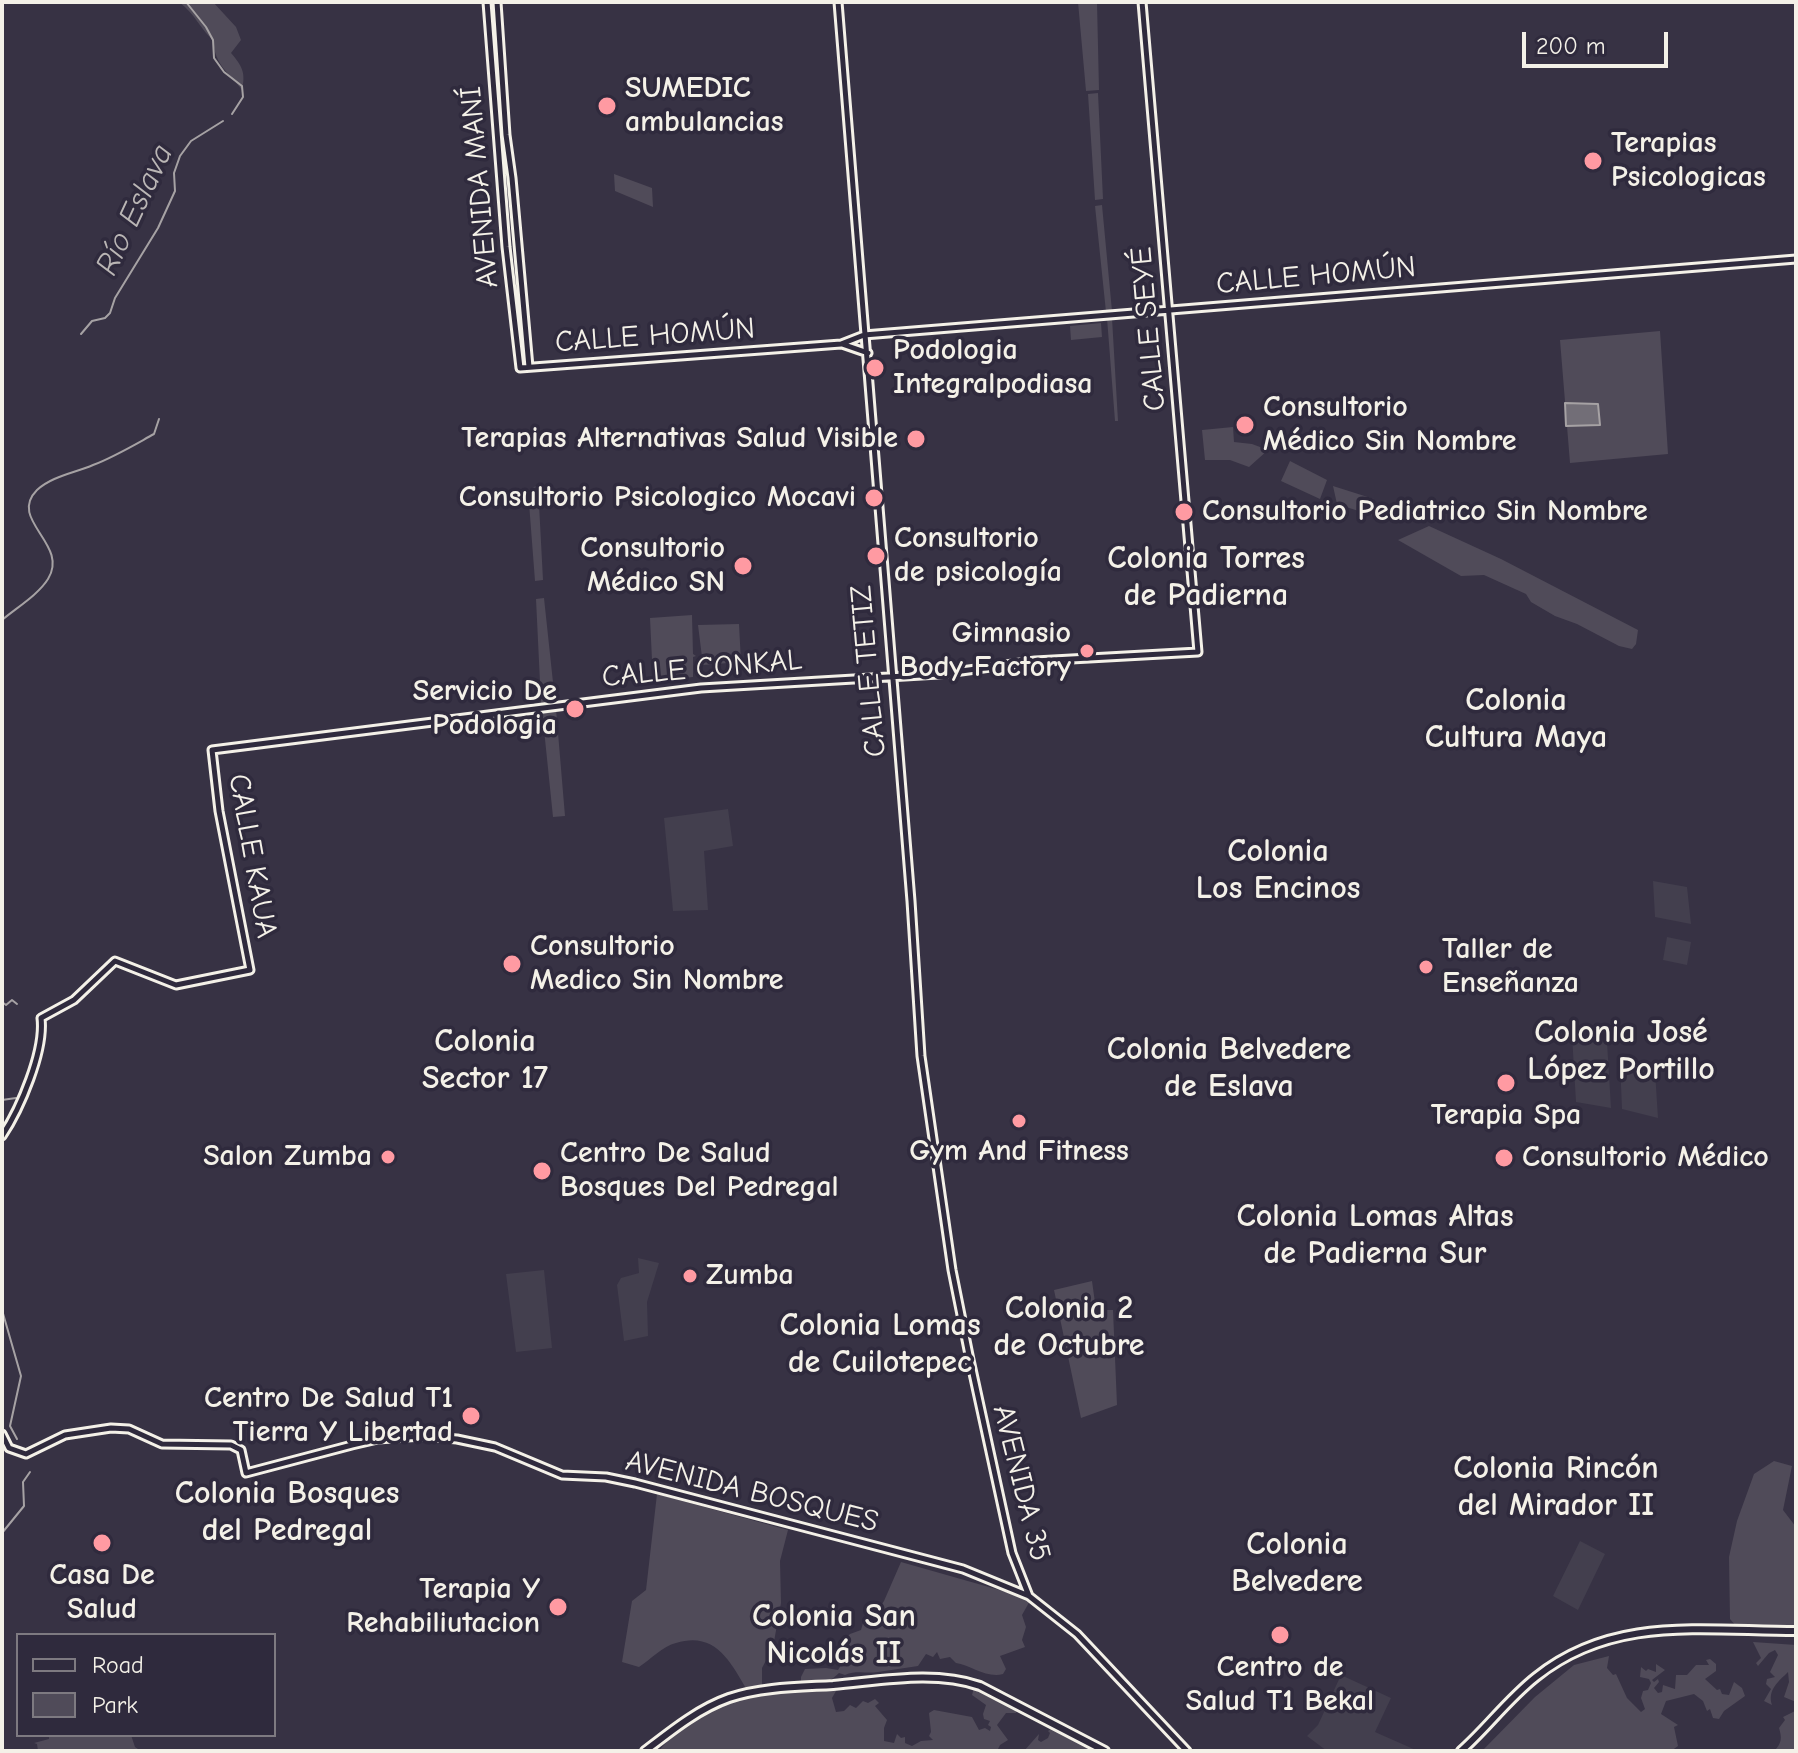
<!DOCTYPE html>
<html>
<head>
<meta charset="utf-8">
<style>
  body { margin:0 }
  #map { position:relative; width:1798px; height:1753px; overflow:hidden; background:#373244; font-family:"Comic Neue",sans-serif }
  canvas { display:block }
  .frame { position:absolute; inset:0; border:4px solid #f4f1e8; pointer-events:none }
  .legend { position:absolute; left:16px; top:1633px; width:260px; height:104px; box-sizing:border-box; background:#2f2a3d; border:2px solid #7e7a81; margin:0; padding:10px 14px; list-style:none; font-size:24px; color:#f4f1e8 }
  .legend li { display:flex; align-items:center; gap:16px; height:40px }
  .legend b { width:40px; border:2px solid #7e7a81 }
  .scale { position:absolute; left:1522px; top:32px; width:146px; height:36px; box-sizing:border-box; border:4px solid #f4f1e8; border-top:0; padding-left:10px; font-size:24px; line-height:28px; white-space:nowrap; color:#f4f1e8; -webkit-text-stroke:6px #2f2a3d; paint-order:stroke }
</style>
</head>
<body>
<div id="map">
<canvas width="1798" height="1753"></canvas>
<div class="frame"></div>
<ul class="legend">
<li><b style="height:10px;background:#2f2a3d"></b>Road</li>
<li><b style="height:22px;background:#504b59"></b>Park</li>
</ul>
<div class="scale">200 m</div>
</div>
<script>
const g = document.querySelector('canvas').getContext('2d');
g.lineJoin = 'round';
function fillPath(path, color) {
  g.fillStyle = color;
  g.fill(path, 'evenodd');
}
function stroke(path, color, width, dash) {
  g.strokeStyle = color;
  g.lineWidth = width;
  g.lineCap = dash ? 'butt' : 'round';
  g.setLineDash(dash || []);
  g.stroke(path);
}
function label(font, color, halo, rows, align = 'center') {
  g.font = font + ' "Comic Neue",sans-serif';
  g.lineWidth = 7;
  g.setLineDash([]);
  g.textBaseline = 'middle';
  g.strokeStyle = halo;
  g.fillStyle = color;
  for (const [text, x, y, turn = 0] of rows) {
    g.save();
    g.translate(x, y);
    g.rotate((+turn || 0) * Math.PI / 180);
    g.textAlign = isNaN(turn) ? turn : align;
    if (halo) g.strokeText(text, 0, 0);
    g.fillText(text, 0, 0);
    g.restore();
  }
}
fillPath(new Path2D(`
  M728,809l5,37 -29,5 4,59 -35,1 -9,-93z
  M1653,881l34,6 4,37 -36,-7z
  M1667,937l24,5 -4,23 -24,-5z
  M1572,1035l35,7 4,66 -35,-6z
  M1620,1061l35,10 3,47 -36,-9z
  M638,1258l21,5 -12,39 1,34 -24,5 -7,-56 4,-7 18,-5z
  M544,1270l8,78 -36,4 -10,-78z
  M1580,1541l25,13 -27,56 -25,-14z
  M1341,1675l50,23 -16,34 43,19h-91l-20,-15 11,-11z`), '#433f4e');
fillPath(new Path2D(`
  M179,2h34l23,25 5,13 -10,13c11,13 15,19 11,37 -14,-19 -27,-24 -29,-50 -15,-14 -17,-25 -34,-38z
  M1078,2h19l2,88 -13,1z
  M1098,93l5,106 -8,1 -7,-106z
  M614,174l38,14 1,19 -38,-16z
  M1102,205l10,106 -6,1 -11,-106z
  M1107,318h5l6,103h-3z
  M1101,323l1,14 -31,3 -1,-14z
  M1660,331l8,123 -98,9 -10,-123z
  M1233,427l1,15 18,2 16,6 -19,17 -19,-7h-25l-3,-30z
  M1290,461l37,19 -7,19 -39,-18z
  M538,485l5,95 -8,1 -7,-91z
  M1333,486l41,13v17l-37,-12z
  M1429,526l72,33 137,71 -2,14 -4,5 -13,-3 -42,-22 -22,-8 -24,-14 -5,-8 -42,-19 -23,1 -63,-36z
  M544,598l11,103 -14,2 -5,-104z
  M692,615l1,39 3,2 -3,1v20l-40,4 -3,-63z
  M739,624l2,38 -38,3 -5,-40z
  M556,709l9,107 -12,1 -11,-107z
  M1092,1281l4,29h17l4,95 -36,13 -27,-128z
  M1774,1461l18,5 -9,44 13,17v100l-60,-1 -6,-7 -1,-62 8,-36 17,-47z
  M657,1494l131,36 -8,31 1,42 -8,44 -11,21v19l-15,3c-17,-29 -32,-59 -71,-47 -13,3 -26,17 -37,24l-17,-5 10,-61 14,-11z
  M901,1562l130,37 -9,16 4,12 -4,13 3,7 -25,9 6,13 -3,5c-15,5 -33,-9 -47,-11l-6,-6 -10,2 -3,-7 -4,5 -7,-3 -8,12c-13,2 -27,4 -40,6 -12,2 -21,-2 -33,3l-6,-2 -8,7 5,11 -4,7 4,14 8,-1 6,-6 6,3 7,-7 5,2 7,-4 4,4 -4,3 12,14 -3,8v13l10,2 3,-9 4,4 4,-1v6l7,3 9,-5 12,-1 -4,-4 2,-4 -2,-19 5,-3 38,7 7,13 6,-2 5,3 1,-4 -3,-2 2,-4 -6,-2 -1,-5 3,-9 -14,-10 2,-7 9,2 35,18 -2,5h-10l-9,12 11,15 -8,5 -3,6h-338c14,-18 46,-46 71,-51 12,-2 19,1 29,-9 13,7 28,-3 42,-5v-9l4,-8 21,-1 12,2 5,-8 -7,-13 14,-15 11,-4 2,-7 11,-7 10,-15z
  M1753,1642l43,3v57l-12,-5 5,-15 -1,-10c-9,9 -21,18 -16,33l-8,-4 7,-12 -5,-5 1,-5 8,-2 -5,-5 8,-17 -3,-5 -6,3 -11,13 -2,-3 5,-5z
  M1609,1656l-2,12 6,7 3,-1 11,24 14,14 4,-3 -4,-11 2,-7 5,-1 3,-7 -2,-4 -9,-2 1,-10 5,4 2,-2 8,3v-8l9,6 -13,10 2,2 4,-3 1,3 -5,6 4,5 4,-1 1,-7 12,4 1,-14h11l9,-10h13l-3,-5 4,-1 6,5v7l-11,8 12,11 3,-1 2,5 7,1 5,-13 8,6 3,8 -21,15 -5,8 -6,-1 -3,-9 -3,2 -4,-10 -9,-7 -28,7 -5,13 17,11 -4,2 4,19 -7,5h-189l53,-54 39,-32z
  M1795,1711v40h-21c8,-8 8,-13 5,-23l6,-8 -2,-3z
  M1055,1726l31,11 16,14h-78l15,-17 -1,6 3,2 7,-4 2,-5 -2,-2z
  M49,1735h82l4,12 6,4h-103l-1,-7 -3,-1 15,-4z`), '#504b59');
const water = new Path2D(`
  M1565,403l33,1 2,21 -34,1z`);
fillPath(water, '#726e77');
stroke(water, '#a6a2a4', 2);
stroke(new Path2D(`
  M186,2l20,25 7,13 1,18 10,14 18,14 1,11 -11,17
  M81,334l11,-13 13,-3 5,-5 5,-15 43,-70 17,-37 -1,-18 6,-17 11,-15 32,-20
  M2,620c14,-12 36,-25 46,-41 22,-35 -41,-59 -11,-89 15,-14 38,-17 56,-25 21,-8 41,-20 61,-31l5,-15
  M2,1002l4,3 6,-5 5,4
  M2,1100l14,-2
  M2,1310l19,66 -11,50 7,13
  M2,1533l22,-27 -1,-24 7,-10`), '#a6a2a4', 2);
const minor = new Path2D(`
  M487,2l19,245 14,121 321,-24 23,-9 932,-76
  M497,2l9,133 6,43 17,189
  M838,2l73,899 10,155 31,214 17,85 43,198 17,43
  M842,344l26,9
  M2,1136c18,-27 43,-85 39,-118l33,-18 41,-39 61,24 74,-15 -31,-159 -7,-61 489,-62 238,-14 96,-13 163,-9 -56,-650
  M2,1434l7,14 17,6 39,-19 46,-7 18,1 33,15 69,1 10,5 5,23 106,-28 26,-6 44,-3 35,3 38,8 67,28 44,2 29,6 328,86 66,27 48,38 110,117`);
const major = new Path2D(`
  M645,1751c26,-20 53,-42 84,-53 33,-11 70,-11 104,-13 48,-4 101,-15 147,1l125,65
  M1461,1751c26,-23 47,-52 75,-74 77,-62 167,-46 260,-46`);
stroke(minor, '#f4f1e8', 11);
stroke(major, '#f4f1e8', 12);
stroke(minor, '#2f2a3d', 5);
stroke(major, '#2f2a3d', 6);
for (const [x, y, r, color] of [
  [607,106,10,"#ff9aa2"],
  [1593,161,10,"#ff9aa2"],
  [875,368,10,"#ff9aa2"],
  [1245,425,10,"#ff9aa2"],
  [916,439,10,"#ff9aa2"],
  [874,498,10,"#ff9aa2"],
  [1184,512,10,"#ff9aa2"],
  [876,556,10,"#ff9aa2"],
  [743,566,10,"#ff9aa2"],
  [1087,651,8,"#ff9aa2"],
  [575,709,10,"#ff9aa2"],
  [512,964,10,"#ff9aa2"],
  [1426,967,8,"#ff9aa2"],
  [1506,1083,10,"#ff9aa2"],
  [1019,1121,8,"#ff9aa2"],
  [388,1157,8,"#ff9aa2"],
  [1504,1158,10,"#ff9aa2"],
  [542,1171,10,"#ff9aa2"],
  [690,1276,8,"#ff9aa2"],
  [471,1416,10,"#ff9aa2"],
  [102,1543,10,"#ff9aa2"],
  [558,1607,10,"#ff9aa2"],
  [1280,1635,10,"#ff9aa2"]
]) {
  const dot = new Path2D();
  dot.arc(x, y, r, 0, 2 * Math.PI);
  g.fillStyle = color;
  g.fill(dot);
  stroke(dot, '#2f2a3d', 3);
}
label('bold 30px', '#f4f1e8', '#2f2a3d', [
  ["SUMEDIC",625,89],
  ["ambulancias",625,123],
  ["Terapias",1611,144],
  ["Psicologicas",1611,178],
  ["Podologia",893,351],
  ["Integralpodiasa",893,385],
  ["Consultorio",1263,408],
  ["Médico Sin Nombre",1263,442],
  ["Terapias Alternativas Salud Visible",898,439,"right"],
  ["Consultorio Psicologico Mocavi",856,498,"right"],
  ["Consultorio Pediatrico Sin Nombre",1202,512],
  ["Consultorio",894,539],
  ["de psicología",894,573],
  ["Consultorio",725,549,"right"],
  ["Médico SN",725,583,"right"],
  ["Gimnasio",1071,634,"right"],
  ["Body Factory",1071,668,"right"],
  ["Servicio De",557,692,"right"],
  ["Podologia",557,726,"right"],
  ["Consultorio",530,947],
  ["Medico Sin Nombre",530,981],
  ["Taller de",1442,950],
  ["Enseñanza",1442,984],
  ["Terapia Spa",1506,1116,"center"],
  ["Gym And Fitness",1019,1152,"center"],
  ["Centro De Salud",560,1154],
  ["Bosques Del Pedregal",560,1188],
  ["Salon Zumba",372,1157,"right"],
  ["Consultorio Médico",1522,1158],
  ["Zumba",706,1276],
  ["Centro De Salud T1",453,1399,"right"],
  ["Tierra Y Libertad",453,1433,"right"],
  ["Casa De",102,1576,"center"],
  ["Salud",102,1610,"center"],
  ["Terapia Y",540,1590,"right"],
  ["Rehabiliutacion",540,1624,"right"],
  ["Centro de",1280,1668,"center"],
  ["Salud T1 Bekal",1280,1702,"center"]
], 'left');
label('30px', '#f4f1e8', '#2f2a3d', [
  ["AVENIDA MANÍ",480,187,-95],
  ["CALLE HOMÚN",1316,276,-5],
  ["CALLE SEYÉ",1149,329,-95],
  ["CALLE HOMÚN",655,336,-4],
  ["CALLE CONKAL",702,669,-5],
  ["CALLE TETIZ",869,671,-95],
  ["CALLE KAUA",252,856,80],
  ["AVENIDA 35",1021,1483,76],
  ["AVENIDA BOSQUES",752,1492,14]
]);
label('italic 32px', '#bab6b5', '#2f2a3d', [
  ["Río Eslava",135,210,-65]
]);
label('bold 32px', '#f4f1e8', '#2f2a3d', [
  ["Colonia Torres",1206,559],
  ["de Padierna",1206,596],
  ["Colonia",1516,701],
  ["Cultura Maya",1516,738],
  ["Colonia",1278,852],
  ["Los Encinos",1278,889],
  ["Colonia José",1621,1033],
  ["López Portillo",1621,1070],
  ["Colonia",485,1042],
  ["Sector 17",485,1079],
  ["Colonia Belvedere",1229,1050],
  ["de Eslava",1229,1087],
  ["Colonia Lomas Altas",1375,1217],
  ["de Padierna Sur",1375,1254],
  ["Colonia 2",1069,1309],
  ["de Octubre",1069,1346],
  ["Colonia Lomas",880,1326],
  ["de Cuilotepec",880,1363],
  ["Colonia Rincón",1556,1469],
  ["del Mirador II",1556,1506],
  ["Colonia Bosques",287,1494],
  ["del Pedregal",287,1531],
  ["Colonia",1297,1545],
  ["Belvedere",1297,1582],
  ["Colonia San",834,1617],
  ["Nicolás II",834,1654]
]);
</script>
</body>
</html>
